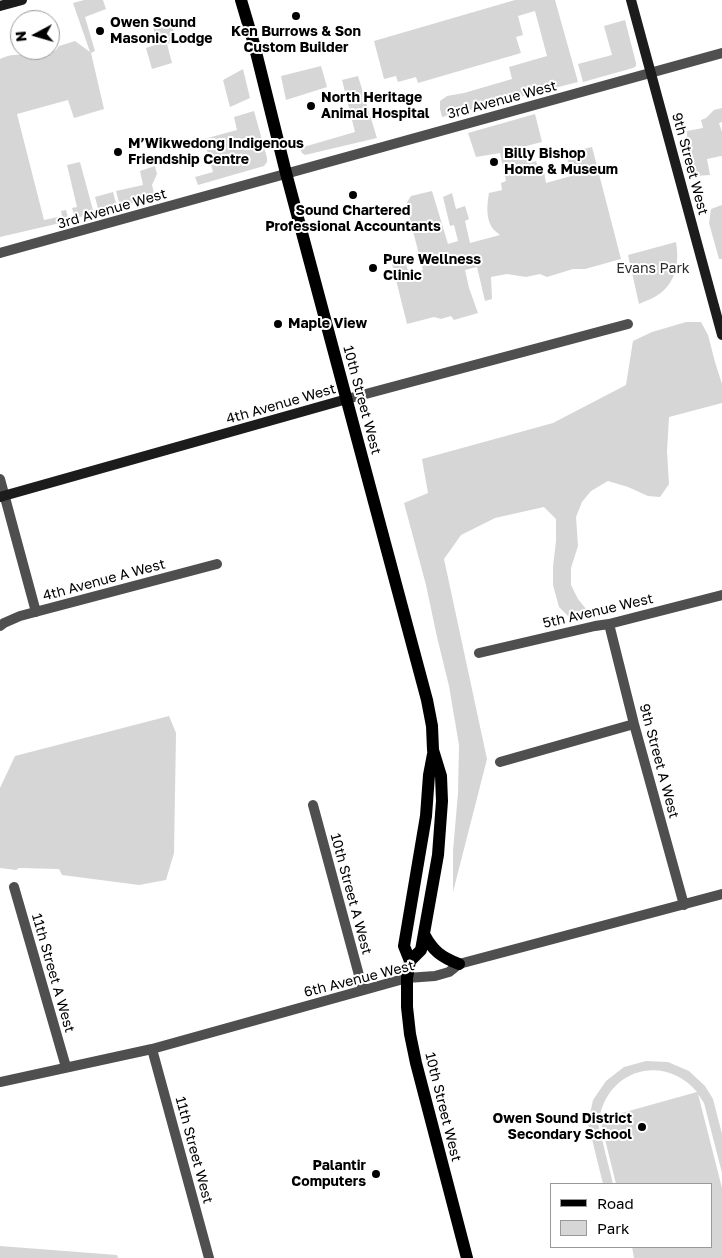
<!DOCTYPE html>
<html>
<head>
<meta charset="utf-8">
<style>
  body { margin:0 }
  #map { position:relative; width:722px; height:1258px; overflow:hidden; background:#fff; font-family:"Golos Text",sans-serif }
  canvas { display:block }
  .legend { position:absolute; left:550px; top:1183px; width:162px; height:65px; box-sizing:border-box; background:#fff; border:1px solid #999; margin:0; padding:6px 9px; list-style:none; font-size:15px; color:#000 }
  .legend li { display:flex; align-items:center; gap:10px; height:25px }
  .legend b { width:25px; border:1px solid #999 }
  .north { position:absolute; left:10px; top:10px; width:50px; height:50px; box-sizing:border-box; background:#fff; border:1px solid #999; border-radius:50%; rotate:264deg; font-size:14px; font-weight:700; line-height:20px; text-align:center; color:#000 }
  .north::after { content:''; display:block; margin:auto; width:18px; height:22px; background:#000; clip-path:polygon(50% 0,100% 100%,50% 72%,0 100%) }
</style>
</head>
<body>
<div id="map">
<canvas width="722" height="1258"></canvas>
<ul class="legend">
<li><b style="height:6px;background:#000"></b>Road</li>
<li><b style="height:14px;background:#d6d6d6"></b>Park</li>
</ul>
<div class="north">N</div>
</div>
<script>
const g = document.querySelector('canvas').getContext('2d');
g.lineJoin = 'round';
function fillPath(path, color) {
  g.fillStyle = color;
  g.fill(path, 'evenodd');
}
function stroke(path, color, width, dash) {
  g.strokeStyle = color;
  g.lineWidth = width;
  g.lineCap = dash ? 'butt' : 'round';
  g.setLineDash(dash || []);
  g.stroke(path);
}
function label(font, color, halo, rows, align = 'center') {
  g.font = font + ' "Golos Text",sans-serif';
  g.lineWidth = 4;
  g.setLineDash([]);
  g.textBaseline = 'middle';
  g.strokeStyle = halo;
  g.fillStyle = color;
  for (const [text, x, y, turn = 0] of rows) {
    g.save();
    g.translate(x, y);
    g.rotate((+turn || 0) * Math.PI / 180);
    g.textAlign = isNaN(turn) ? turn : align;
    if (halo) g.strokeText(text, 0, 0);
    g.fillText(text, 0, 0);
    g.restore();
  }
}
fillPath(new Path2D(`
  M84,0h19l3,9 -21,8 10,34 -4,2 13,56 -30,9 -6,-18 -51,14 27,106 18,-4 -1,-5 5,-1 3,11 -69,16v-178c11,-6 18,-3 29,-6l6,4 21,-7 3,-4 16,-5 15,11 -17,-49z
  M515,0h40l23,82 -136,35 -2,-8v-8l7,-5 17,-3 48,-14 -3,-12 38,-11 -12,-45 -17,5 5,19 -7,2 5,16 -103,30 -2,-6 -18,5 -2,-6 -12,3 -10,-38z
  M625,20l11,43v3l-3,2 -50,14 -5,-18 34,-9 -8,-29z
  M171,22l5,19 -9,3 5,19 -20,6 -6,-21 12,-4 -5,-17z
  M321,66l6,21 -41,13 -5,-24z
  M243,69l7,29 -20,9 -7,-27z
  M358,76l19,62 -72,17 -3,-2 -2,-5 55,-16 -13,-52z
  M722,108v14l-3,1 3,9v25l-1,-1 -14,3 3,16 -14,1 -9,-36v-9l16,-3 -2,-8 5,-2 8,-8z
  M254,111l13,47v4l-3,4 -66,19 -3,-8 18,-5 -9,-33 33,-9 -3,-13z
  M535,114l7,28 -16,4 4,17 6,-2 2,6 5,-1 3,17 25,-7 -5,-23 26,-6 29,112 -36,10h-12l-26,8 -7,-3 -14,3 -19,-3 -16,3 1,22 -7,2 -8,-34 -12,3 4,18 9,25 -24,7 -3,-4 -10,3 -7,-2 -27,7 -15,-60 13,-4 4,14 14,-4 -17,-66 5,-8 21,-5 16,53 10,-3 -4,-16 -4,1 -7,-29 9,-4 4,16 9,-3 4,13 -4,2 5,22 30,-8c-3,-3 -7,-5 -9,-9 -5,-10 -4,-22 -2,-33l13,-3 -1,-7 5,-2 -6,-28 -24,4 -8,-24z
  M80,162l14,52 -19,4 -3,-10 5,-1 -10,-42z
  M155,166l2,8 -5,11 3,12 -35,9 -4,-15 27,-6 -3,-14z
  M113,192l4,15 -18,5 -4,-15z
  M722,205v54h-3l-10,-36 2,-14z
  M676,242c3,17 1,36 -12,48 -7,7 -16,10 -25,14l-11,-49z
  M686,322h15l7,13 7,27 7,22v19l-53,14 -2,34 2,33 -9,13 -12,-1 -20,-9 -20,-6 -17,10 -9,11 -6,15 2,29 -7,22v17l7,14 8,10 -10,3 -7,5 -10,-10 -6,-22v-18l3,-26v-22l-12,-12 -49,11 -34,17 -17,24 43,200 -34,133v-41l5,-58 1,-48 -10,-59 -12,-49 -11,-52 -22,-82 24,-10 -6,-34 131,-36 73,-38 7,-44 19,-9z
  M169,716l7,17 -2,120 -8,27 -27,5 -77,-10 -3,-6 -40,-1 -3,2 -16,-2v-80l15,-32z
  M646,1061l22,1 21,9 16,15 8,13 9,35v39l-18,-70 -6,-9 24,94v70h-88l-2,-11h79v-63h-95l-16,-65 97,-27c-33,-39 -90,-23 -98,28 -2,7 2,16 4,23 3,14 7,27 10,41h-10l-15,-61 5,-23 13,-19 18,-14z
  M0,1246l117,9 1,3h-118z`), '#d6d6d6');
stroke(new Path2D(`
  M0,253l722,-200
  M347,399l281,-75
  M0,479l36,133
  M609,624l25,100 50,181
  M0,626l4,-3 16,-7 197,-52
  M479,653l116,-27 14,-2 113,-29
  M500,762l134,-38
  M313,805l50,185
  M14,887l52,180
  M152,1049l57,209
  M0,1082l152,-33 255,-71 28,-2 14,-4 10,-8 263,-70`), '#4f4f4f', 10);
stroke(new Path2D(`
  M631,0l91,335
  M0,6l22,-6
  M0,497l347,-98`), '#1c1c1c', 10);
stroke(new Path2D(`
  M241,0l13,44 32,129 141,527 5,26 1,24 8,26 1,25 -4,54 -17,95 -11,11
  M433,754l-4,21 -3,41 -22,130 6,15 -3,17v29l3,27 6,29 51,195
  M424,934c9,17 17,23 35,30`), '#000', 12);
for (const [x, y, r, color] of [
  [296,16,5,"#000"],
  [100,31,5,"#000"],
  [311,106,5,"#000"],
  [118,152,5,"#000"],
  [494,162,5,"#000"],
  [353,195,5,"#000"],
  [373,268,5,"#000"],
  [278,324,5,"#000"],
  [642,1127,5,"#000"],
  [376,1174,5,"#000"]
]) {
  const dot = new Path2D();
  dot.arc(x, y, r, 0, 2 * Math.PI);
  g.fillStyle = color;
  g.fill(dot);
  stroke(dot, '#fff', 2);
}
label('bold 14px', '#000', '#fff', [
  ["Owen Sound",110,23],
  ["Masonic Lodge",110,39],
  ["Ken Burrows & Son",296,32,"center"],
  ["Custom Builder",296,48,"center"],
  ["North Heritage",321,98],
  ["Animal Hospital",321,114],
  ["M’Wikwedong Indigenous",128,144],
  ["Friendship Centre",128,160],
  ["Billy Bishop",504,154],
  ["Home & Museum",504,170],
  ["Sound Chartered",353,211,"center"],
  ["Professional Accountants",353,227,"center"],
  ["Pure Wellness",383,260],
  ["Clinic",383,276],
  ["Maple View",288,324],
  ["Owen Sound District",632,1119,"right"],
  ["Secondary School",632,1135,"right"],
  ["Palantir",366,1166,"right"],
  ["Computers",366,1182,"right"]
], 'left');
label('14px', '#000', '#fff', [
  ["3rd Avenue West",502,100,-15],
  ["9th Street West",690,164,75],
  ["3rd Avenue West",112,209,-16],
  ["10th Street West",362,400,75],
  ["4th Avenue West",281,404,-16],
  ["4th Avenue A West",104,580,-15],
  ["5th Avenue West",598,611,-13],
  ["9th Street A West",659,761,75],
  ["10th Street A West",351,894,75],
  ["11th Street A West",53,973,74],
  ["6th Avenue West",359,979,-14],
  ["10th Street West",443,1107,76],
  ["11th Street West",194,1150,75]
]);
label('14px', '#2d2d2d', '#fff', [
  ["Evans Park",653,269]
]);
</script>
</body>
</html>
